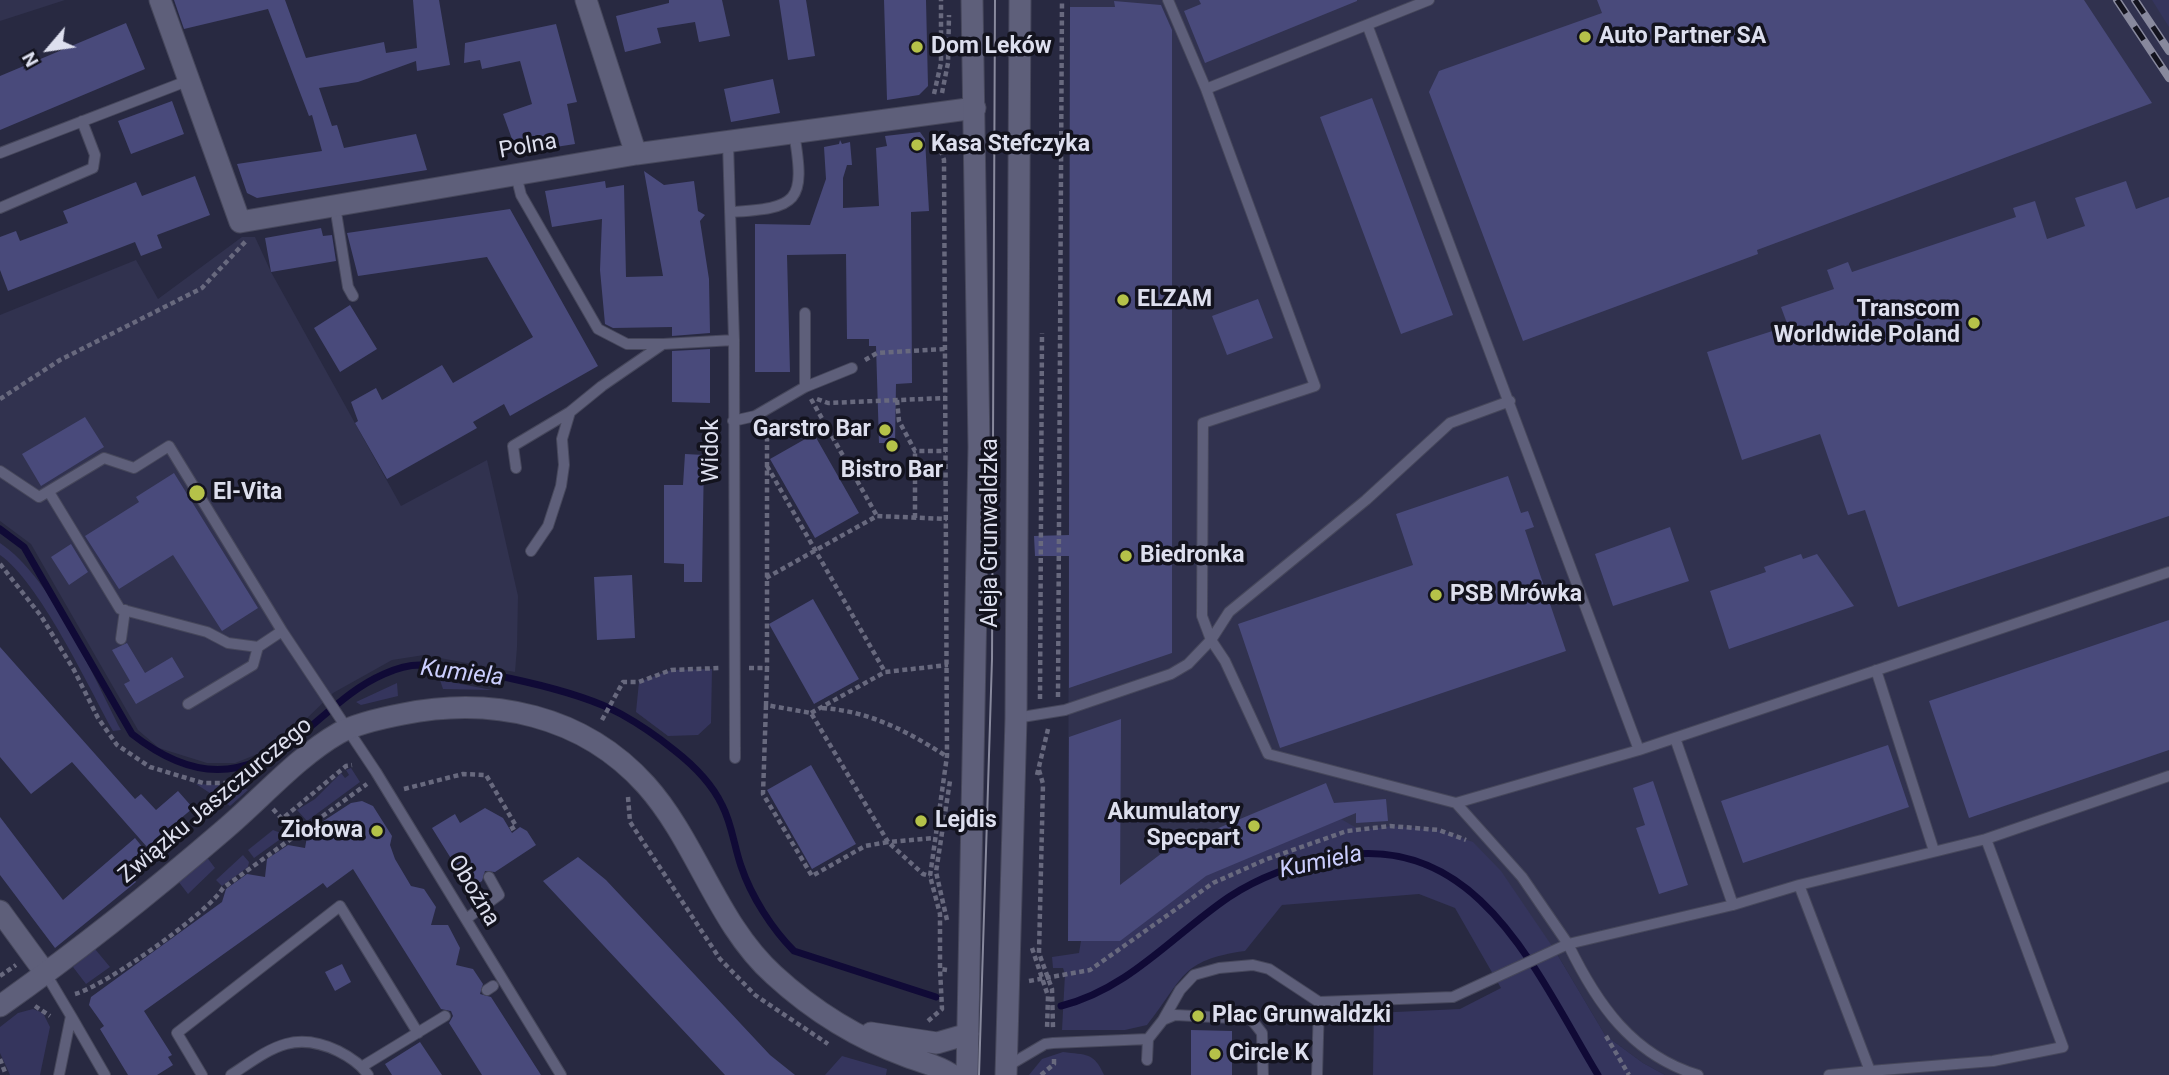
<!DOCTYPE html>
<html>
<head>
<meta charset="utf-8">
<style>
  body { margin:0 }
  #map { position:relative; width:2169px; height:1075px; overflow:hidden; background:#282941; font-family:Roboto,sans-serif }
  canvas { display:block }
  .north { position:absolute; left:14px; top:14px; width:70px; height:70px; -webkit-text-stroke:5px #13131e; paint-order:stroke; rotate:241deg; font-size:19px; font-weight:700; line-height:28px; text-align:center; color:#dddfee }
  .north::after { content:''; display:block; margin:auto; width:24px; height:32px; background:#dddfee; clip-path:polygon(50% 0,100% 100%,50% 72%,0 100%) }
</style>
</head>
<body>
<div id="map">
<canvas width="2169" height="1075"></canvas>
<div class="north">N</div>
</div>
<script>
const g = document.querySelector('canvas').getContext('2d');
g.lineJoin = 'round';
function fillPath(path, color) {
  g.fillStyle = color;
  g.fill(path, 'evenodd');
}
function stroke(path, color, width, dash) {
  g.strokeStyle = color;
  g.lineWidth = width;
  g.lineCap = dash ? 'butt' : 'round';
  g.setLineDash(dash || []);
  g.stroke(path);
}
function label(font, color, halo, rows, align = 'center') {
  g.font = font + ' Roboto,sans-serif';
  g.lineWidth = 7;
  g.setLineDash([]);
  g.textBaseline = 'middle';
  g.strokeStyle = halo;
  g.fillStyle = color;
  for (const [text, x, y, turn = 0] of rows) {
    g.save();
    g.translate(x, y);
    g.rotate((+turn || 0) * Math.PI / 180);
    g.textAlign = isNaN(turn) ? turn : align;
    if (halo) g.strokeText(text, 0, 0);
    g.fillText(text, 0, 0);
    g.restore();
  }
}
fillPath(new Path2D(`
  M0,0h65l-65,21z
  M1070,0h1099v1075h-504l-22,-12 -38,-28 -51,-86 -164,-123 -30,4 -292,111z
  M242,237h13l16,35 130,234 86,-46 31,136 -1,51 -2,25 -91,-17 -32,5 -59,33 -33,32 -35,26 -30,12h-28l-48,-15 -21,-18 -107,-186 -31,-23v-206l136,-55 22,39z`), '#31324f');
fillPath(new Path2D(`
  M2152,0h17v27z
  M0,543c52,35 92,131 121,187l-8,1c-25,-45 -73,-148 -113,-176z
  M712,669l-1,54 -13,12 -30,1 -32,-24 3,-30 32,-12z
  M440,680l52,10 -49,-1z
  M397,683l1,13 -37,9 -5,-3z
  M351,768l9,14 -53,39 -10,-11 18,-11 26,-26 4,5 4,-3 -3,-5z
  M196,784l44,2 8,4 -18,16z
  M1341,819l19,11 30,-4 49,4 34,12 28,29 53,78 51,86 38,28 22,12h-292l1,-62 86,-4 41,-21 -46,-80 -36,-14 -137,11 -37,46c-66,9 -61,28 -98,74l-22,5h-63l3,-56 -2,-6h-10l-1,-11 27,-4 2,-12 120,-63z
  M273,830l13,5 -32,23 -6,-8z
  M243,855l6,7 -1,5 -26,19 -6,-6z
  M206,856l9,12 -27,26 -10,-13z
  M95,949l15,18 -24,17 -13,-17z
  M33,1009l10,4 7,14 -10,48h-30l-10,-22v-26l18,-14z
  M1063,1052c23,3 31,0 41,23h-75l13,-16z
  M842,1056l45,13 -1,6h-61z`), '#35355d');
stroke(new Path2D(`
  M0,529l24,18 108,187c60,47 111,48 171,-1 27,-22 49,-45 81,-59 11,-5 25,-9 36,-9 52,3 156,24 201,49 18,10 37,23 53,36 18,14 38,34 48,55 10,19 12,41 19,61 10,30 31,63 53,85l142,46
  M1061,1006c68,-17 112,-71 168,-109 32,-21 66,-33 104,-40 145,-28 203,116 265,218`), '#100a36', 7);
fillPath(new Path2D(`
  M174,0h111l21,58 78,-16 2,11 31,-5 -4,-48h26l11,65 -33,6 -1,-10 -58,21 -39,6 13,38 5,-1 7,23 72,-14 11,36 -170,28 -10,-5 -10,-29 85,-13 -10,-36 -3,1 -41,-107 -84,20z
  M669,0h53l8,36 -31,6 -4,-20 -38,6 4,15 -36,9 -9,-36 53,-13z
  M779,0h27l9,56 -27,4z
  M884,0h42l2,86 -9,9 -32,5z
  M1199,0h158v1l-152,62 -21,-52 17,-7z
  M1597,0h487l68,103 -395,147 1,4 -235,87 -94,-249 10,-21 163,-58z
  M1114,1l47,4 11,25v623l-103,35v-132h-34l-1,-20 35,-1 1,-528h45z
  M126,23l19,46 -145,61v-54z
  M556,24l21,78 -10,2 8,40 -58,9 -14,-39 29,-10 -12,-43 -38,8 -2,-9 -16,3 1,-20z
  M773,79l7,34 -49,9 -7,-33z
  M1372,98l81,217 -52,19 -81,-217z
  M172,101l12,33 -53,20 -13,-33z
  M920,132l5,7 4,72 -18,1 1,171 -16,1 -1,59h-16l-3,-97h-7v-7h-22l-1,-85 -59,1 3,117h-35v-148l55,1 16,-46 -2,-32 15,-3 1,-4 2,4 8,-2 2,23h-5l-4,13v30l36,-2 -3,-58 11,-2 -2,-10z
  M644,171l20,14 30,-4 4,30 7,4 -5,6 9,58 1,54 -38,3v-9l-59,1 -8,-4 -5,-54 2,-51 -50,8 -7,-36 60,-10 1,7 18,-3 2,92 37,-1z
  M195,176l15,39 -53,20 5,13 -21,8 -6,-14 -127,49 -8,-21v-33l16,-6 4,10 48,-18 -5,-12 73,-29 6,14z
  M2126,181l10,28 33,-12v319l-271,91 -33,-97 -17,5 -28,-81 -78,26 -35,-108 81,-26 -7,-19 53,-18 -7,-19 21,-8 4,10 164,-55 -3,-9 22,-7 12,38 38,-13 -10,-28z
  M510,209l88,157 -88,50 -6,-12 -31,18 4,6 -90,51 -32,-56 3,-2 -7,-19 25,-14 6,12 60,-35 11,18 80,-46 -46,-80 -129,19 -11,-43z
  M321,228l2,8 9,-1 4,26 -65,11 -6,-34z
  M1258,299l15,39 -46,17 -15,-39z
  M350,305l27,44 -37,23 -26,-44z
  M710,349v54l-38,-1v-51z
  M85,417l19,30 -63,39 -19,-32z
  M814,434l45,79 -44,25 -45,-79z
  M685,454l19,1 -2,127h-18v-18l-20,-1v-78h19z
  M174,473l84,135 -36,23 -49,-76 -54,34 -34,-53 54,-34 -3,-5z
  M1508,476l13,37 7,-2 6,16 -9,3 41,121 -286,97 -42,-124 175,-59 -17,-51z
  M1670,527l19,54 -76,25 -18,-52z
  M71,544l17,28 -19,13 -18,-28z
  M1801,554l2,5 14,-5 37,52 -125,43 -19,-58 56,-19 -2,-5z
  M632,575l3,63 -38,2 -3,-63z
  M813,599l46,80 -45,25 -45,-80z
  M2169,620v130l-200,68 -40,-117z
  M127,643l18,30 27,-16 12,20 -48,27 -12,-20 6,-3 -18,-31z
  M0,647l135,152 6,-5 15,16 22,-19 15,17 -46,39 -75,-85 -41,32 -31,-37z
  M1121,719l-1,166 46,-35 160,-67 8,20 52,-4 2,22 -32,2v-10l-150,63 -86,65h-52l1,-204z
  M1888,745l21,62 -166,56 -22,-62z
  M811,765l45,79 -44,25 -45,-79z
  M1653,781l35,104 -29,9 -23,-66 9,-3 -12,-37z
  M362,801l11,5 19,30 -2,9 5,14 16,27 13,3 12,18 -5,18h17l12,23 -4,17 17,4 10,15 -3,10 11,3 50,78h-59l-33,-52 4,-7 -2,-5 -10,-2 -88,-140 -26,19 -4,-5 -179,128 28,44 -4,2 5,8 -16,10h-29l-28,-46 4,-3 -15,-21 2,-8 131,-95 4,-13 21,-15 18,3 2,-18 21,-14 17,3 3,-17 43,-28z
  M485,808l18,10 9,15 8,-6 7,4 9,14 -41,27 -10,-1 -3,10 -12,8 -38,-61 23,-14 5,9z
  M0,817l63,83 72,-62 13,16 -21,18 9,10 -81,66 -55,-73z
  M578,857l28,23 164,175 25,20h-70l-182,-194z
  M342,964l9,18 -16,9 -10,-19z
  M1191,1030l41,1v44h-41z
  M420,1042l22,33h-50l-7,-11z`), '#494a7b');
const lane = new Path2D(`
  M1368,27l271,723 -183,53
  M1206,89l223,-89
  M728,143l6,197 1,418
  M0,153l187,-72
  M516,175l5,20 77,134 29,15h36
  M335,206l13,81 5,9
  M0,208l93,-40 2,-13 -13,-34
  M730,212c68,-4 76,-9 64,-79
  M805,387l47,-19
  M733,421l22,-5 50,-29v-74
  M516,468l-3,-22 57,-34
  M0,471l39,26 65,-39 30,10 35,-22 113,185 94,141 185,303
  M49,492l71,117 87,23 21,11 30,4
  M531,551l17,-25 13,-40 3,-21 -2,-26 8,-27 32,-26 61,-42 71,-4
  M121,639l4,-29
  M1876,670l58,181
  M188,704l65,-39 5,-18 24,-16
  M1016,718l49,-8 106,-36 17,-10 23,-24 18,-28 137,-112 84,-77 60,-22
  M1675,738l58,167
  M1639,750l530,-178
  M1799,885l187,-46 183,-63
  M466,919l33,-24 -10,-18
  M46,974l25,42 -12,59
  M487,990l6,-4
  M71,1016l34,59
  M1163,1020l17,-30 14,-15 25,-7 34,-3 16,4 50,33 134,-5 115,-53 -46,-67 -66,-74 -188,-49 -43,-93 -14,-21 -9,-24 1,-193 112,-37 -109,-297 -38,-89
  M1148,1039l15,-19 12,-5 76,4 11,14 1,42
  M363,1066l82,-50
  M1006,1067l39,-23 8,-1 95,-4 -1,21
  M1870,1071l123,-10 70,-14 -77,-208
  M202,1075l-25,-42 163,-127 78,127
  M231,1075c38,-25 61,-46 107,-24 12,6 23,13 30,24
  M1317,1075l2,-73
  M1698,1075c-66,-20 -101,-71 -130,-131l165,-39 66,-20 71,186 -41,4`);
const street = new Path2D(`
  M160,0l80,222 396,-68 339,-46
  M586,0l50,154
  M0,911l46,63`);
const secondary = new Path2D(`
  M0,1006c78,-55 152,-114 224,-176 37,-31 73,-73 115,-97 19,-10 43,-15 64,-19 89,-18 180,1 243,71 51,57 71,139 128,190 38,35 85,64 134,82 16,6 29,8 44,18
  M871,1033l66,10 31,-9
  M967,1075l12,-628 -7,-447
  M1006,1075l10,-357 4,-718`);
stroke(lane, '#46475b', 12);
stroke(street, '#46475b', 23);
stroke(secondary, '#46475b', 23);
stroke(new Path2D(`
  M942,93l6,-30 1,-48
  M934,94l7,-31v-63
  M945,133l7,18
  M935,134l9,26 3,596 -17,120 10,38v55l7,1
  M865,360l12,-7 69,-4
  M0,399l60,-39 142,-72 44,-47
  M811,399l66,117
  M817,399l11,4 118,-5
  M897,400l2,21 16,30h31
  M767,428v240
  M767,466l118,206
  M915,518v-67
  M0,564l41,52 33,54 24,48 19,27 33,22 53,16h41
  M766,578l111,-62 70,3
  M749,668h18l-1,37 45,8 77,129 46,-4
  M1058,697l4,-697
  M1040,699l2,-366
  M766,705l-3,89 49,82 53,-30 23,-4 35,32 7,2
  M822,708c47,3 85,23 124,48
  M811,713l74,-41 63,-7
  M602,720l21,-38h16l32,-12 48,-2
  M1039,770l4,14 -4,169 13,36 1,39
  M1037,775l11,-46
  M404,789l59,-15 23,1 30,51 -7,4
  M628,797l2,25 90,137 35,36 73,49
  M273,809l9,10 64,-53 6,-1
  M947,920l-11,-48 14,-91
  M1032,948l16,48 -1,34
  M0,976l16,-11
  M1029,981l61,-11 123,-87 54,-24 80,-28 43,-5 49,4 27,10
  M75,994c30,-8 133,-81 148,-106l144,-104
  M35,1006l15,10
  M928,1021l14,-12 -2,-40
  M1606,1036l23,39
  M0,1059l6,16
  M1041,1075l13,-11v-7`), '#68697e', 4.5, [5, 3.5]);
stroke(lane, '#5e5f7a', 10);
stroke(street, '#5e5f7a', 21);
stroke(secondary, '#5e5f7a', 21);
stroke(new Path2D(`
  M979,1075l13,-416 3,-659`), '#88899d', 2);
const rail = new Path2D(`
  M2117,0l52,78
  M2135,0l34,51`);
stroke(rail, '#88899d', 8);
stroke(rail, '#13131e', 5, [16]);
for (const [x, y, r, color] of [
  [1585,37,7,"#b5c249"],
  [917,47,7,"#b5c249"],
  [917,145,7,"#b5c249"],
  [1123,300,7,"#b5c249"],
  [1974,323,7,"#b5c249"],
  [885,430,7,"#b5c249"],
  [892,446,7,"#b5c249"],
  [197,493,9,"#b5c249"],
  [1126,556,7,"#b5c249"],
  [1436,595,7,"#b5c249"],
  [921,821,7,"#b5c249"],
  [1254,826,7,"#b5c249"],
  [377,831,7,"#b5c249"],
  [1198,1016,7,"#b5c249"],
  [1215,1054,7,"#b5c249"]
]) {
  const dot = new Path2D();
  dot.arc(x, y, r, 0, 2 * Math.PI);
  g.fillStyle = color;
  g.fill(dot);
  stroke(dot, '#13131e', 2.5);
}
label('bold 23px', '#dddfee', '#13131e', [
  ["Auto Partner SA",1599,37],
  ["Dom Leków",931,47],
  ["Kasa Stefczyka",931,145],
  ["ELZAM",1137,300],
  ["Transcom",1960,310,"right"],
  ["Worldwide Poland",1960,336,"right"],
  ["Garstro Bar",871,430,"right"],
  ["Bistro Bar",892,471,"center"],
  ["El-Vita",213,493],
  ["Biedronka",1140,556],
  ["PSB Mrówka",1450,595],
  ["Akumulatory",1240,813,"right"],
  ["Specpart",1240,839,"right"],
  ["Lejdis",935,821],
  ["Ziołowa",363,831,"right"],
  ["Plac Grunwaldzki",1212,1016],
  ["Circle K",1229,1054]
], 'left');
label('23px', '#dddfee', '#13131e', [
  ["Polna",528,147,-10],
  ["Widok",712,451,-90],
  ["Aleja Grunwaldzka",991,533,-90],
  ["Związku Jaszczurczego",216,801,-40],
  ["Oboźna",473,891,59]
]);
label('italic 24px', '#cbcefe', '#13131e', [
  ["Kumiela",462,674,7],
  ["Kumiela",1321,863,-12]
]);
</script>
</body>
</html>
